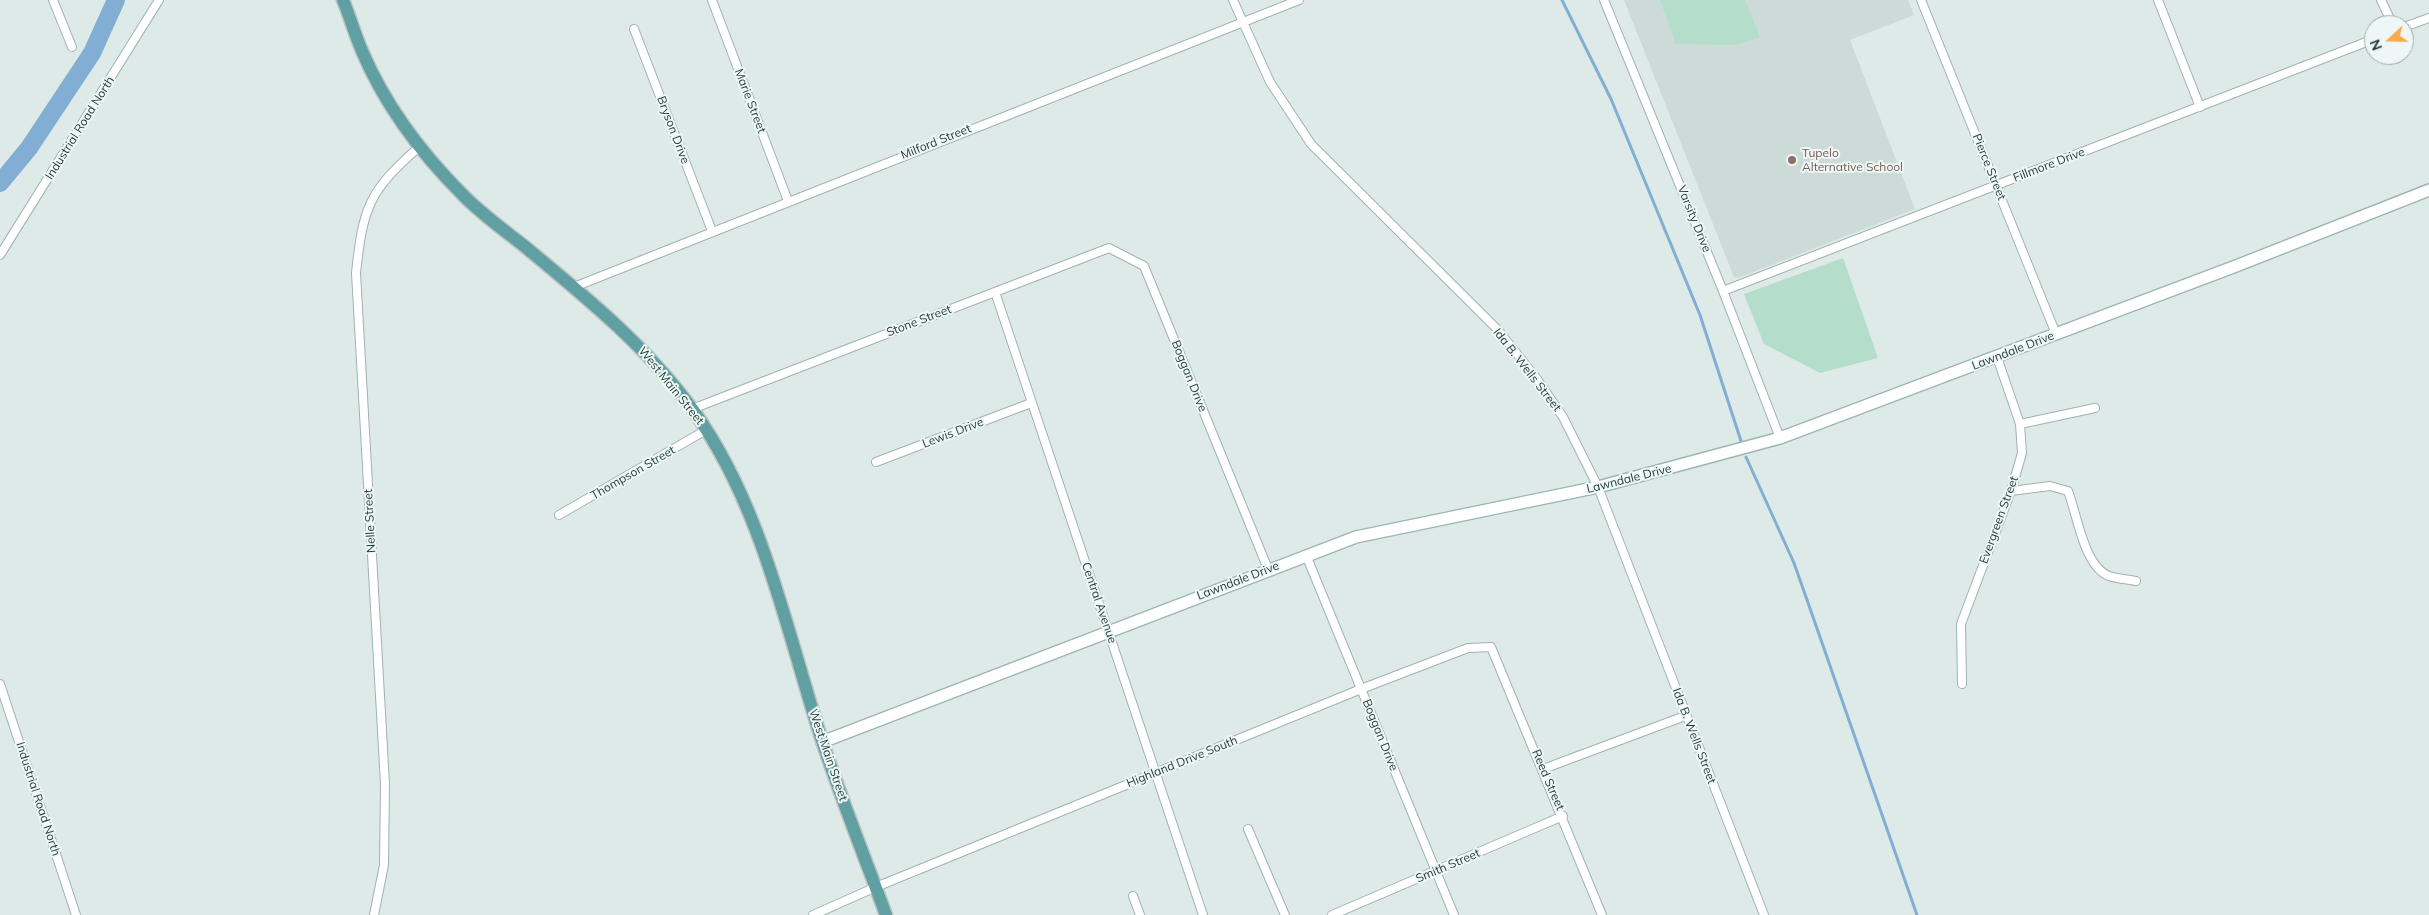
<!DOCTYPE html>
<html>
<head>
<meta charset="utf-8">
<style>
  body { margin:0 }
  #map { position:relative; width:2429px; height:915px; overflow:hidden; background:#deeae8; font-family:Mulish,sans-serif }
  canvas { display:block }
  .north { position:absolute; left:2364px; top:15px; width:50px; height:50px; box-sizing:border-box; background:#eef7f5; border:1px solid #9babaa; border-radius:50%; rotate:249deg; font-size:14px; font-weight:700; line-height:20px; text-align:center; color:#1f3a3a }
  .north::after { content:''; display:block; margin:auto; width:18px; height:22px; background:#f8aa4e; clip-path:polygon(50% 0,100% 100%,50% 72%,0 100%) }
</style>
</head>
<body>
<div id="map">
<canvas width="2429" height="915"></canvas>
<div class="north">N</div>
</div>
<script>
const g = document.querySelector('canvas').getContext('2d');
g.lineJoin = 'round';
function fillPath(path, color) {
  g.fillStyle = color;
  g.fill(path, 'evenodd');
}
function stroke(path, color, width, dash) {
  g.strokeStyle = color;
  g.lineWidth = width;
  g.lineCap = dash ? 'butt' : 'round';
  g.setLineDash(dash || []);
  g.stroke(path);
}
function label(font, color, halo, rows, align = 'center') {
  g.font = font + ' Mulish,sans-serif';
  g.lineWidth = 4;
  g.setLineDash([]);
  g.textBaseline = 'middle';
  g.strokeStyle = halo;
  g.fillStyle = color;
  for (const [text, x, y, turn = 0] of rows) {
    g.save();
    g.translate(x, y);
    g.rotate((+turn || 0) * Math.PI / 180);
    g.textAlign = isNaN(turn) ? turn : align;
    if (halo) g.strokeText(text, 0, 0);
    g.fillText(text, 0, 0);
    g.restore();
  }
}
fillPath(new Path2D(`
  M1624,0h284l6,15 -64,25 65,169 -177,69 -4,-1z`), '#ccdad8');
fillPath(new Path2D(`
  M1660,0h85l15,37 -25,8 -59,-1z
  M1843,258l35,100 -58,15 -56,-29 -20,-50z`), '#b5ddcb');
stroke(new Path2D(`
  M1562,0l49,99 89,216 41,126
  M1746,457l48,106 12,34 111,318`), '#82aed3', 3);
stroke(new Path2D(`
  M0,183l29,-35 63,-95 24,-53`), '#82aed3', 18);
const street = new Path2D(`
  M53,0l19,47
  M712,0l76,201
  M1233,0l37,82 41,62 187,186 39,49 26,38 35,70 166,428
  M1604,0l119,291 57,147
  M1921,0l135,334
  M2158,0l42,107
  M2381,0l12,25
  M2404,27l25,-9
  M634,29l78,202
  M0,255l159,-255
  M574,287l725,-287
  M1723,291l651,-252
  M995,292l208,623
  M692,409l417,-161 35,18 124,303
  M2020,424l75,-16
  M876,462l155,-59
  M2011,491l39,-5 18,5c9,23 16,76 41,85 8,3 18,3 27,5
  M559,515l147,-85
  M1306,555l148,360
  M0,684l76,231
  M1962,684l-1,-60 50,-133 11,-38 -2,-29 -23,-67
  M1543,769l142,-53
  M1248,829l37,86
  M1133,896l7,19
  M374,915l10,-50 1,-81 -29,-511c7,-66 13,-82 63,-126
  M813,915l63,-28 485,-198 107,-41 23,-1 111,268
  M1332,915l231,-99`);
const secondary = new Path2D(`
  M822,742l534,-205 242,-50 182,-49 456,-172 193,-76`);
const primary = new Path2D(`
  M343,0c7,17 12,35 19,51 23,54 59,102 100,143 20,21 45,38 67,56 59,49 119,98 164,160 66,91 91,209 124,315 20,64 46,127 69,190`);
stroke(street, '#a1b2b0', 10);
stroke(secondary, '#9cb6b4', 14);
stroke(primary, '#bcc4c4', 15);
stroke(street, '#fff', 8);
stroke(secondary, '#fff', 11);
stroke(primary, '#609fa2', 12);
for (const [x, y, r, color] of [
  [1792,160,5,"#8d6e63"]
]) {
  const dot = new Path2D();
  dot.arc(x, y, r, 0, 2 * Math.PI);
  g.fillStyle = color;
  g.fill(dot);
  stroke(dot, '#eef7f5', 2);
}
label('12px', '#1f3a3a', '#eef7f5', [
  ["Marie Street",750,101,69],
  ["Industrial Road North",80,128,-58],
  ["Bryson Drive",673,130,69],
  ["Milford Street",936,142,-22],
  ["Fillmore Drive",2049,165,-21],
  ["Pierce Street",1989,167,68],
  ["Varsity Drive",1694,219,68],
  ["Stone Street",919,321,-21],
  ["Lawndale Drive",2013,351,-21],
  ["Ida B. Wells Street",1527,370,52],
  ["Boggan Drive",1189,376,68],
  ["West Main Street",671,386,51],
  ["Lewis Drive",953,433,-21],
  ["Thompson Street",633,473,-30],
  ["Lawndale Drive",1629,479,-14],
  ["Evergreen Street",1999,520,-70],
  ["Nelle Street",370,521,-93],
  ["Lawndale Drive",1238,581,-21],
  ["Central Avenue",1099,603,71],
  ["Boggan Drive",1380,735,68],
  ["Ida B. Wells Street",1694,736,69],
  ["West Main Street",828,755,71],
  ["Highland Drive South",1182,762,-22],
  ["Reed Street",1548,780,67],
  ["Industrial Road North",38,799,72],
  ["Smith Street",1448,866,-23]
]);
label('12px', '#785e54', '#eef7f5', [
  ["Tupelo",1802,153],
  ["Alternative School",1802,167]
], 'left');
</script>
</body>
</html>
